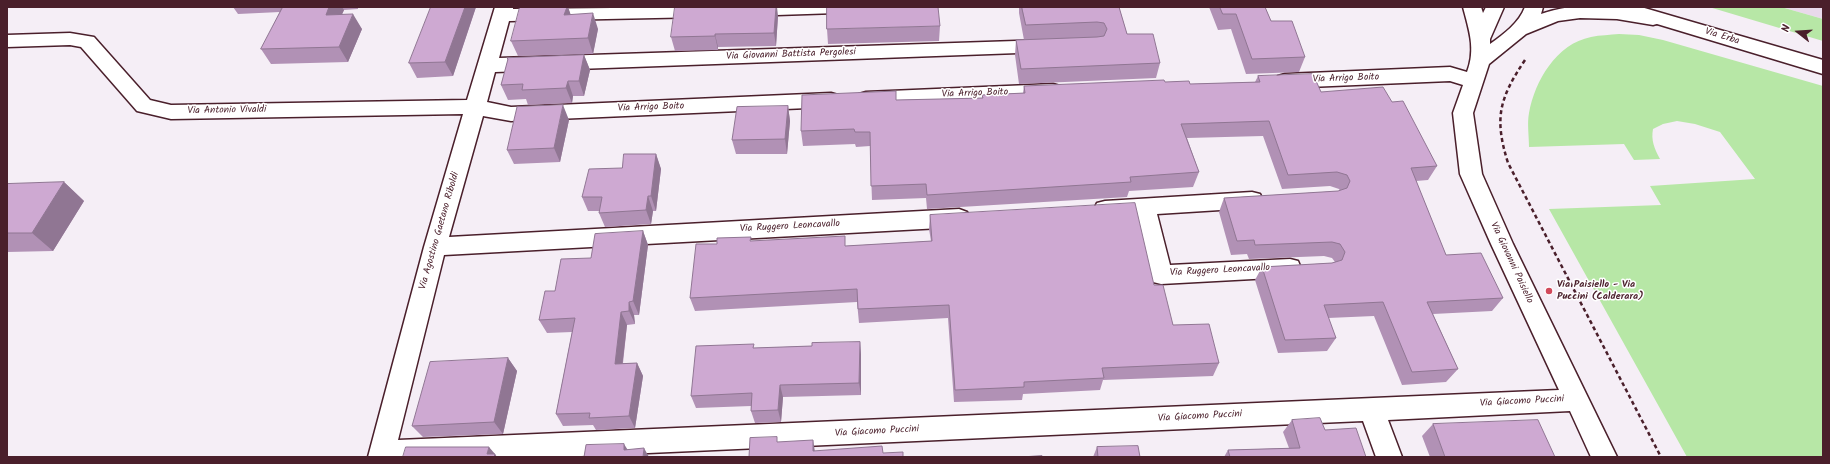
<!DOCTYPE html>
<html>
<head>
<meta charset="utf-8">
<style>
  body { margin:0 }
  #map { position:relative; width:1830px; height:464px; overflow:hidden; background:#f5eef6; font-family:Kalam,sans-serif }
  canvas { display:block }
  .frame { position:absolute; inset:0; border:8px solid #4a1f2b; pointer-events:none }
  .north { position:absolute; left:1778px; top:12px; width:40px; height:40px; -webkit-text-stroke:3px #fff; paint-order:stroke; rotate:287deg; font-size:11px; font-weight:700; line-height:16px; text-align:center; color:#4a1f2b }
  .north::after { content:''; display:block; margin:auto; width:14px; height:18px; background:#4a1f2b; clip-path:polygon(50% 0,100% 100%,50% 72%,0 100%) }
</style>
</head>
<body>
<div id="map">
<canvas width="1830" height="464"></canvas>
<div class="frame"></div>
<div class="north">N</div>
</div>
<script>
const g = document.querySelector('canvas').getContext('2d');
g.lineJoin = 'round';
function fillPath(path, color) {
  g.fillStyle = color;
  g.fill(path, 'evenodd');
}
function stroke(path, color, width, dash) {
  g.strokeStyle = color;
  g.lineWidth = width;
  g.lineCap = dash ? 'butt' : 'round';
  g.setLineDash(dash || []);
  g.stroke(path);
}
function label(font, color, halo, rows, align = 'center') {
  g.font = font + ' Kalam,sans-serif';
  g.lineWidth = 3;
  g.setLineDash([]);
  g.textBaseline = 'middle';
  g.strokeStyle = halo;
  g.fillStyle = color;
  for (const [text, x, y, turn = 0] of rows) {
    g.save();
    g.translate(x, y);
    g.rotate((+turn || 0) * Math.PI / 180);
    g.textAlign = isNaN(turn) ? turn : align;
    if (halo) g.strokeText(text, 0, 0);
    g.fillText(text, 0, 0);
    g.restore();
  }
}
fillPath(new Path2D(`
  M1781,7h42v12z`), '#e9d9eb');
fillPath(new Path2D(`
  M1709,7h72l42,12v22z
  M1619,34l20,1 24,5 160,46v371h-136l-138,-248 112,-4 -11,-19 105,-7 -35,-47 -25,-8 -18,-3 -14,3 -10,5c-2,11 1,19 7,30l-26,1 -10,-16 -95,3c0,-11 -2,-24 0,-34 6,-32 27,-69 62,-76 9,-2 19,-2 28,-3z`), '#b7e7a6');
const minor = new Path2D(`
  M495,7h18v2l198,-2 2,4 -3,4 -6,2 -195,4 -10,37 547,-18 7,1 2,5 -2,5 -7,1 -551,20 -8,30 24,5 320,-14 7,2 3,5 -3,5 -7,2 -320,14 -28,-5 -34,121 510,-28 8,3 3,6 -3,6 -8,3 -515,28 -46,185 1161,-50 -68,-146 -31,-70 -7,-61 10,-28 -13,-4 -165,7 -7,-2 -3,-5 3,-5 7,-2 165,-7 17,5c9,-23 2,-42 -4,-65h18l2,6 3,-6h18l-14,32v5c14,-10 29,-21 35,-37h18l-2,7c36,-13 82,-10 119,1l2,4 -2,4 -7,2 -36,-6 -37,-1 -22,3 -32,13 -37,30 -16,49 9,61 31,70 104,213h-26l-21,-46 -182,9 14,37h-26l-13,-36 -804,36h-191l56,-210 39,-133 -292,5 -34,-8 -56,-64 -11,-2 -63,2v-12l63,-2 24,4 56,63 21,5 296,-5z
  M740,7h106l-3,4 -6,2 -90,3 -6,-2 -3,-4z
  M1053,84l7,2 3,5 -3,5 -7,2 -187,8 -7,-2 -3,-5 3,-5 7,-2z
  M1252,192l8,2 3,6 -3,6 -8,2 -95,6 13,51 120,-6 8,2 3,7 -3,7 -8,2 -129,7 -8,-2 -3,-7 -15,-59 -30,1 -8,-2 -3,-6 3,-6 8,-2z`);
const major = new Path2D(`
  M1611,7h30l182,53v14l-209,-63z`);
stroke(minor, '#4a1f2b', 3);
stroke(major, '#4a1f2b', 3);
stroke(new Path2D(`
  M1525,60c-26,39 -31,58 -17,103l153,294`), '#4a1f2b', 2.5, [4, 3]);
fillPath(minor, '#fff');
fillPath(major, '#fff');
fillPath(new Path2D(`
  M233,7h125v2l-14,1 -2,4 20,15 -14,33 -77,2 -10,-15 19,-37 -42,2z
  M431,7h45l-23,69 -36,2 -8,-15z
  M529,7h39l2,7 28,15 -5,25 -75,2 -7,-15z
  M1019,7h100l8,27 33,29 -4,15 -137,6 -4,-29 1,-15h8l-5,-27z
  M1209,7h56l6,14 34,36 -6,15 -53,2 -15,-45 -13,1z
  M778,16l-2,30 -58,1v3l-43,1 -4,-14z
  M940,26l-1,15 -111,3 -1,-15z
  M584,55l6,15 -6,26h-11l-1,7 -44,2 -2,-6 -18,1 -7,-15 7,-24 -1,-3z
  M1258,76l63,16 71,10 45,64 -9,14 -12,1 30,74 57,43 -11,13 -59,3 25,55 -12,13 -44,3 -28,-69 -46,2 8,20 -9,13 -49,2 -23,-73 7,-13 70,-4 3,-1 -3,-4 -8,-2 -75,3 -2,-5 -16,1 -12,-43 5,-14 116,-7 -1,-2 -9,-3 -48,3 -19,-53 -76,2 12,34 -6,15 -64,4 -2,6 -200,12 -1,-11 -54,2 -2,-54 -14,1 -1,-3 -52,2 -2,-15 95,-31 86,-2v-3l41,-2 1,-7 141,-4 25,2 65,-2z
  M788,106l2,15 -3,33h-51l-4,-14z
  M569,120l-9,42 -46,2 -7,-14z
  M656,154l5,15 -5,42h-3l-2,13 -46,3 -6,-14 1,-2h-12l-6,-14 40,-29z
  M64,182l20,19 -31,50 -46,1v-68z
  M930,215l224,70 19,40 46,38 -6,13 -110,4 -3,10 -77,4 -1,6 -68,2 -6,-84 -89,5 -2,-21 -162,9 -5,-13 62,-57 94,5 85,-5 -2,-12z
  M643,231l5,14 -9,70h-5l1,9 -8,1 -4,38h14l6,13 -8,52 -39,2 -3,-5 -30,1 -7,-12 16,-82 -25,1 -8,-13 16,-29z
  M860,342l1,13v40l-78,2 -2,25 -26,1 -4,-12v-5l-55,2 -5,-12 63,-48 58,-2z
  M508,358l9,13 -14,63 -80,3 -11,-11z
  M1292,420l33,10 41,27h-142l4,-7 61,-2 -6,-16z
  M1433,424l122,33h-125l-8,-21z
  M1097,447l43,10h-47z`), '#b191b5');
fillPath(new Path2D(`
  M329,7h13l2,3 -9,20 -9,-15z
  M465,7h11l-23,69 -8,-14z
  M567,7h1l5,14 -9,-6z
  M776,7h1l1,9 -2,30 -2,-13z
  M593,13l5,16 -5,25 -5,-16z
  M353,14l9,15 -14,33 -9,-15z
  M715,34l3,13v3l-3,-14z
  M584,55l6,15 -6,26 -5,-15z
  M568,81l5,15 -1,7 -6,-15z
  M563,105l6,15 -9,42 -6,-14z
  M788,106l2,15 -3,33 -2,-15z
  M656,154l5,15 -5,42 -5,-15z
  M64,182l20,19 -31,50 -21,-18z
  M648,196l5,15 -2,13 -5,-14z
  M643,231l5,14 -9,70 -6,-14z
  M629,302l5,13 1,9 -6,-13z
  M621,312l6,13 -6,51 -6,-12z
  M860,342l1,13v40l-2,-12z
  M508,358l9,13 -14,63 -9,-12z
  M637,363l6,13 -8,52 -6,-12z
  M780,385l3,12 -2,25 -3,-12z
  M813,440l2,12 -2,-1z
  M624,444l7,11 -7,-5z
  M489,447l6,7 2,3h-8l-2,-3z
  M644,448l5,9h-6z`), '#907693');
const building = new Path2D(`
  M283,7h46l-3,8 27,-1 -14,33 -78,2z
  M431,7h34l-20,55 -36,1z
  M520,7h47l-3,8 29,-2 -5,25 -77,3z
  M675,7h101l-2,26 -59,1v2l-44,1z
  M827,7h111l2,19 -113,3z
  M1022,7h97l8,27h26l7,29 -139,6 -5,-29 81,-3 7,-1 3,-7 -3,-6 -7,-1 -71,3z
  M1220,7h45l6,14h21l13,36 -53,2 -16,-45h-13z
  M584,55l-5,26h-11l-2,7 -44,2 1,-6 -22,1 7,-26 -1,-1z
  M1313,74l8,18 62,-5 9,15 11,-1 34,65 -26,2 35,87 35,-2 22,45 -76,4 31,67 -46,3 -29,-70 -59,3 12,33 -51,2 -23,-73 70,-4 10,-3 3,-8 -5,-8 -8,-2 -77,3 -1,-5 -17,1 -13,-43 114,-7 9,-3 3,-7 -3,-6 -10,-3 -49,3 -19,-54 -88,3 18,48 -69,5 1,5 -204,13 -1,-11 -55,2 -1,-54h-15l-1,-3 -53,2 1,-36 94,-4v9l87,-2 -1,-3 43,-2 -1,-7 140,-6 1,2 24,-1 1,3 70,-2 -2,-6z
  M563,105l-9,43 -47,2 10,-43z
  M788,106l-3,33 -53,1 5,-33z
  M624,154h32l-5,42h-3l-2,14 -47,3 3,-16h-20l7,-28 33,-1z
  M64,182l-32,51h-25v-49z
  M1135,203l19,82h9l10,40 36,-1 10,39 -117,5 2,10 -80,4v5l-69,3 -6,-85 -91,4 -1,-20 -167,9 6,-54h21v-6l34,-1 -1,4 95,-5v10l87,-5 -2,-26z
  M643,231l-10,70 -4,1v9l-8,1 -6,52 22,-1 -8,53 -40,2 1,-5 -34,1 19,-96 -36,2 6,-29h10l6,-32 30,-1 4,-24z
  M860,342l-1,41 -79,2 -2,25 -27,1 1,-18 -61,3 5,-50 58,-2 -1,4 59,-2v-3z
  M508,358l-14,64 -82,4 18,-64z
  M1320,418l5,12 31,-2 10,29h-136l-2,-7 72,-2 -8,-28z
  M1538,420l17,37h-110l-12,-33z
  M777,437v5l36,-2v11l69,-5 1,7 20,-1v5h-154l1,-19z
  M624,444v6l20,-2 -1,9h-59l2,-12z
  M1138,446l2,11h-42l-1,-10z
  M406,447h83l-2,7h8l-1,3h-91z
  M1042,456v1h-20z`);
fillPath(building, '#cea9d2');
stroke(building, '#907693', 1);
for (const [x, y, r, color] of [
  [1549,291,4,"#d1495b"]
]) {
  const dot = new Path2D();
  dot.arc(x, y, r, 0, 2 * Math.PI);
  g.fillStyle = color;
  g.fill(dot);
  stroke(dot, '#fff', 1.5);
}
label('10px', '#4a1f2b', '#fff', [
  ["Via Erba",1722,37,17],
  ["Via Giovanni Battista Pergolesi",791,55,-2],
  ["Via Arrigo Boito",1346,79,-2],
  ["Via Arrigo Boito",975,94,-2],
  ["Via Arrigo Boito",651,108,-2],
  ["Via Antonio Vivaldi",227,111,-1],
  ["Via Ruggero Leoncavallo",790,227,-3],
  ["Via Agostino Gaetano Riboldi",440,231,-74],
  ["Via Giovanni Paisiello",1511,263,65],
  ["Via Ruggero Leoncavallo",1220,271,-3],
  ["Via Giacomo Puccini",1522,402,-3],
  ["Via Giacomo Puccini",1200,417,-3],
  ["Via Giacomo Puccini",877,432,-3]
]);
label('bold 10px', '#4a1f2b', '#fff', [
  ["Via Paisiello - Via",1557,285],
  ["Puccini (Calderara)",1557,297]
], 'left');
</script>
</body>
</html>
